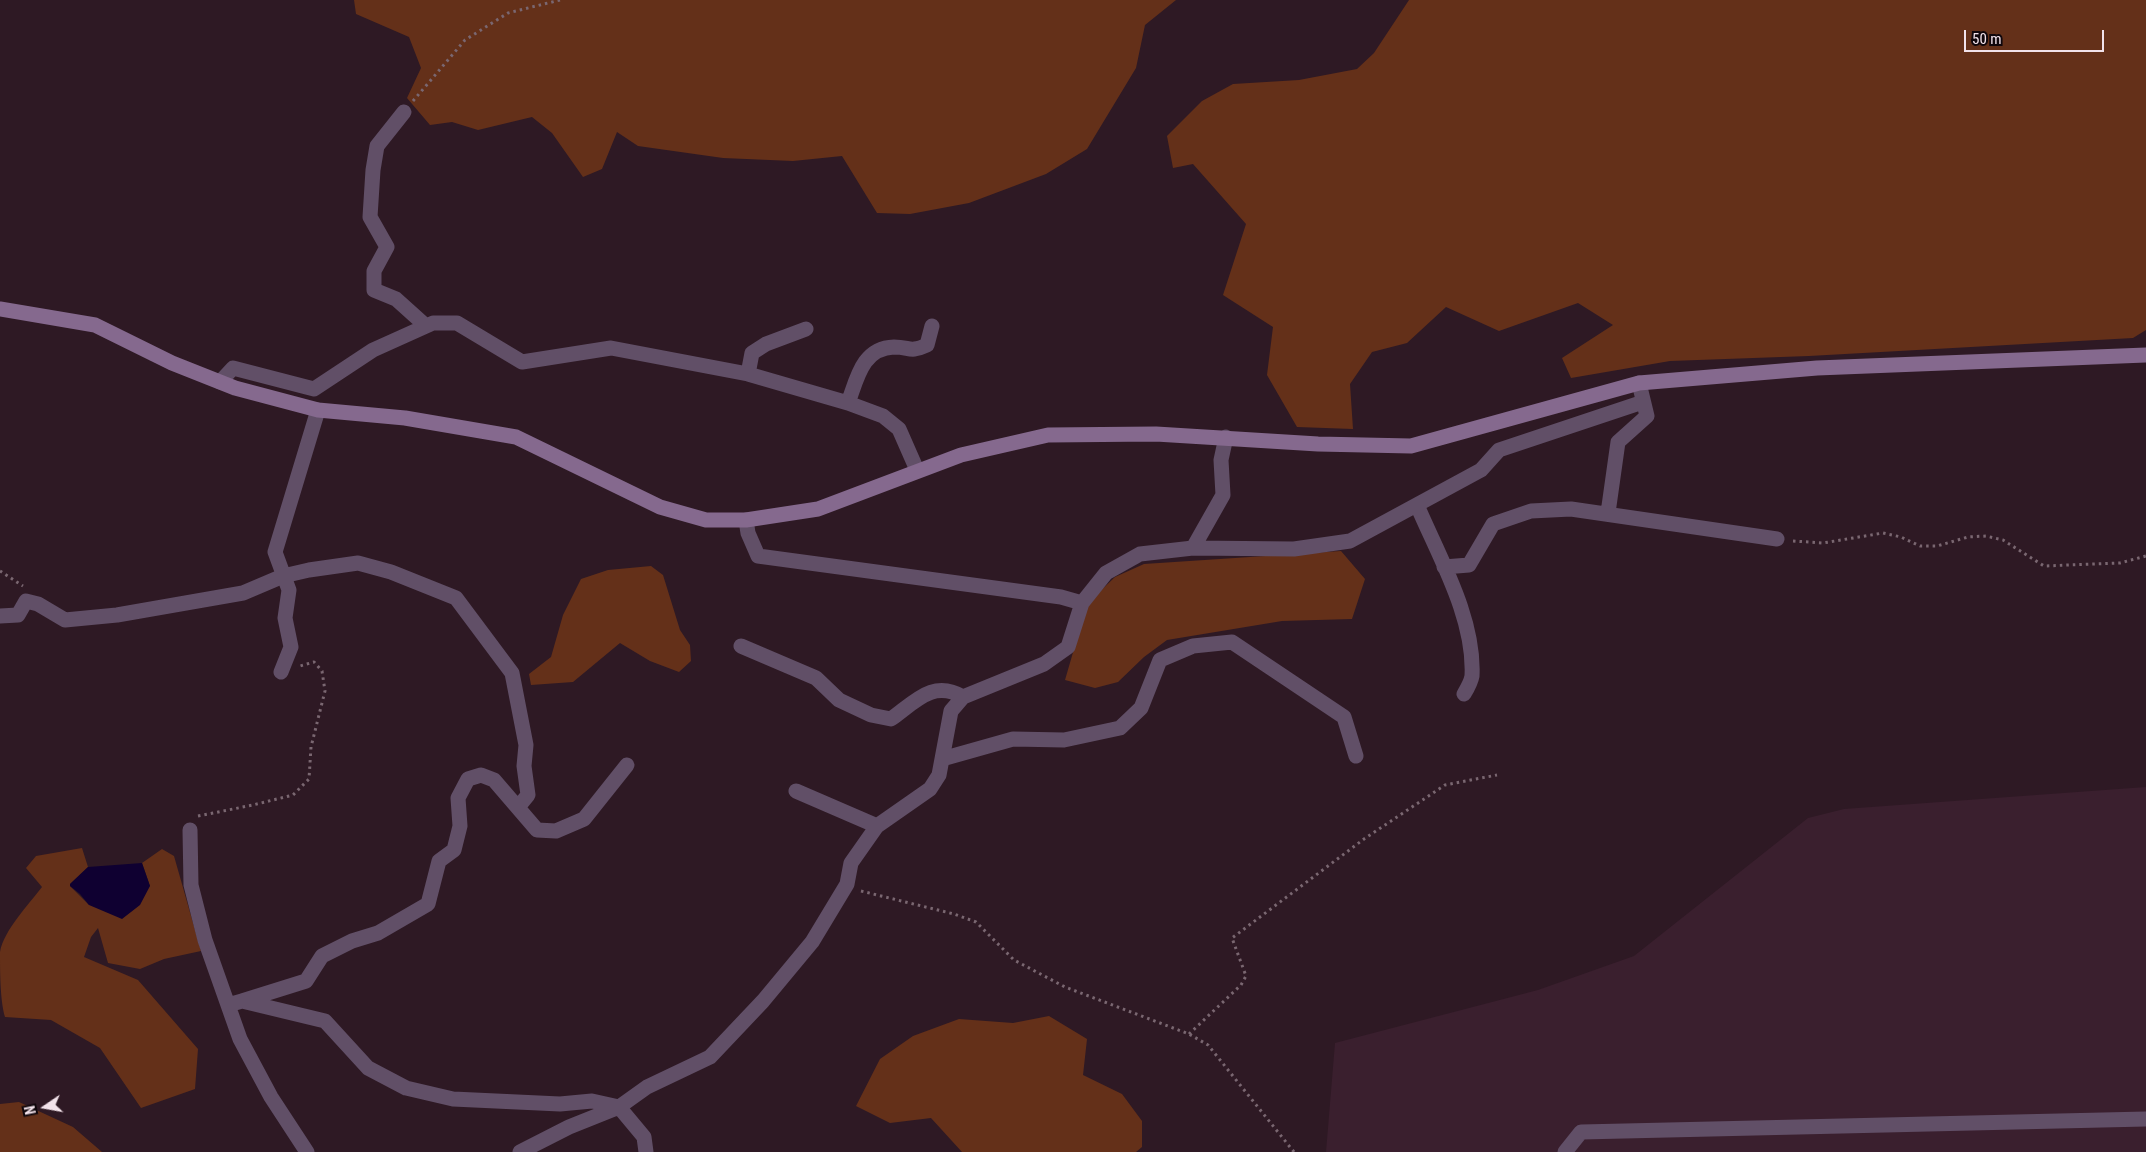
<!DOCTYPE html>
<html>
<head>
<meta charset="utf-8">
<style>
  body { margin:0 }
  #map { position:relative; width:2146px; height:1152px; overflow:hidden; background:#2e1924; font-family:"Roboto Condensed",sans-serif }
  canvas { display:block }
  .north { position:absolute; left:20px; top:1082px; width:50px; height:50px; -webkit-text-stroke:4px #10070c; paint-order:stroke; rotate:258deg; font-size:14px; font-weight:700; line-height:20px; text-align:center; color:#f2e2ea }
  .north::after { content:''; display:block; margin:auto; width:18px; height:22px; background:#f2e2ea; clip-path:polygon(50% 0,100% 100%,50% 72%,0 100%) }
  .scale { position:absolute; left:1964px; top:30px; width:140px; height:22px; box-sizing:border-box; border:2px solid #f2e2ea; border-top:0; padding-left:6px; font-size:15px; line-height:18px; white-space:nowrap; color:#f2e2ea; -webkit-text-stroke:4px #10070c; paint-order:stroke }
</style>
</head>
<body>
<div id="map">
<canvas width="2146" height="1152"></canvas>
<div class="north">N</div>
<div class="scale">50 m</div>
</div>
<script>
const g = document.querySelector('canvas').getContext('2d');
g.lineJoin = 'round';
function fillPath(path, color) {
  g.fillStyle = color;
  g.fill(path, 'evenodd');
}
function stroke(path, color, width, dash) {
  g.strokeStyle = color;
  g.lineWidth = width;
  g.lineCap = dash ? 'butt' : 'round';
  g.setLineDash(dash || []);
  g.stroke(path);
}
fillPath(new Path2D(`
  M2146,787v365h-820l9,-109 203,-53 96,-34 174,-138 36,-9z`), '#3a1f2e');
fillPath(new Path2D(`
  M354,0h822l-31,25 -9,43 -49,81 -41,25 -77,29 -59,11 -33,-1 -35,-57 -49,5 -70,-3 -85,-12 -21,-14 -15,37 -19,8 -31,-44 -20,-16 -54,13 -26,-8 -22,3 -23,-27 14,-30 -12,-31 -53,-23z
  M1409,0h737v330l-13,8 -324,18 -139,5 -99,17 -9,-20 51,-33 -35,-22 -79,28 -53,-24 -39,36 -35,9 -22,32 3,45 -56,-2 -30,-52 6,-48 -50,-32 23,-71 -53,-60 -20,4 -6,-32 35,-35 31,-17 66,-4 58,-11 17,-16z
  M1341,551l24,28 -13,40 -70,2 -115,19 -23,17 -26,25 -23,6 -30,-8 22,-76 28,-27 29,-13z
  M651,566l12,9 17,55 10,15 1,16 -12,11 -29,-11 -30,-18 -47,39 -42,3 -2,-11 22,-17 12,-42 18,-36 27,-9z
  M82,848l6,19 -18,17v2l19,19 61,-19 -8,-23 20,-14 12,7 27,95 -37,8 -24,10 -32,-6 -10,-35 -7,9 -7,20 54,23 60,69 -3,40 -54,19 -41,-60 -49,-28 -46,-3c-5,-17 -5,-47 -5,-65 4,-22 29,-48 42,-65l-16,-19 10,-12z
  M1049,1016l38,23 -4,36 39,19 20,27v26l-6,5h-174l-31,-34 -41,5 -34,-17 24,-47 33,-23 46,-17 54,4z
  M19,1102l54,25 29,25h-102v-48z`), '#643019');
fillPath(new Path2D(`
  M142,863l8,23 -10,19 -18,14 -33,-14 -9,-11 -10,-8v-2l18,-17z`), '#0f0031');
stroke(new Path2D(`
  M413,101l52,-61 43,-27 52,-13
  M1793,541l30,2 60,-10 18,4 19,9h17l31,-9 18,-1 17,4 41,26 76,-3 26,-7
  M0,571l23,15
  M198,816l55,-11 40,-10 16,-16 2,-32 14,-56 -3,-20 -8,-9 -14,4
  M861,891l93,23 22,8 38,38 51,27 124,47 19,11 86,107
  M1189,1034l52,-49 5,-9 -14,-38 132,-99 81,-54 52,-10`), '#7a6771', 3, [2.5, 4]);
stroke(new Path2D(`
  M404,112l-27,34 -4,24 -3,47 17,30 -13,24v19l22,9 30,27
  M748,374l4,-21 14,-9 40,-15
  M220,382l13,-14 81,21 59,-39 60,-27h24l65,39 89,-14 137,26 100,29 35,13 16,13 18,41
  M848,403c9,-24 14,-55 46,-56 17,0 15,6 33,-2l5,-19
  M1417,505c22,52 58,113 55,171 -1,6 -5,13 -8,18
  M1608,513l10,-71 29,-26 -8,-33
  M1193,548l30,-53 -2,-35 5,-23
  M1444,567l25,-2 24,-41 38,-13 40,-2 206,30
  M1082,603l24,-30 34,-19 53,-6 101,1 56,-8 131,-71 18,-20 144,-48
  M0,616l18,-1 8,-14 12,3 27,16 52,-5 126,-22 40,-17 26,-6 49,-7 33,9 65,26 56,75 14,72 -2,21 4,29 -9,11
  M741,646l75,32 23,22 32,15 20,4c24,-17 42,-40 72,-22
  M281,672l10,-25 -6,-29 4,-28 -14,-38 43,-142
  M942,759l71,-20 51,1 56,-12 21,-20 19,-48 33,-14 39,-4 112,75 12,39
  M796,791l81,35
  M190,830l1,55 14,55 35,99 31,58 36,55
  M242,1001l64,-20 16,-25 30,-15 26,-8 50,-29 11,-43 15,-11 6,-24 -2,-28 10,-19 13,-4 13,5 43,50 19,1 28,-12 43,-54
  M228,1005l14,-4 83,20 43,47 38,20 47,11 107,5 32,-3 27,6 25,30 2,15
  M520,1152l49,-25 50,-20 28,-20 63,-30 53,-56 49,-59 35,-58 4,-21 26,-37 53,-37 9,-14 12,-64 12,-14 81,-33 24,-17 14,-44 -21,-6 -303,-41 -10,-23 -2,-13
  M1565,1152l16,-20 565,-13`), '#614f67', 15);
stroke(new Path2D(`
  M0,309l95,16 77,38 63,25 83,22 87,8 111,19 144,70 46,13h40l72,-11 143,-54 87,-20 108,-1 162,10 93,2 228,-63 178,-15 329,-13`), '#85698e', 15);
</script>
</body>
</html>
